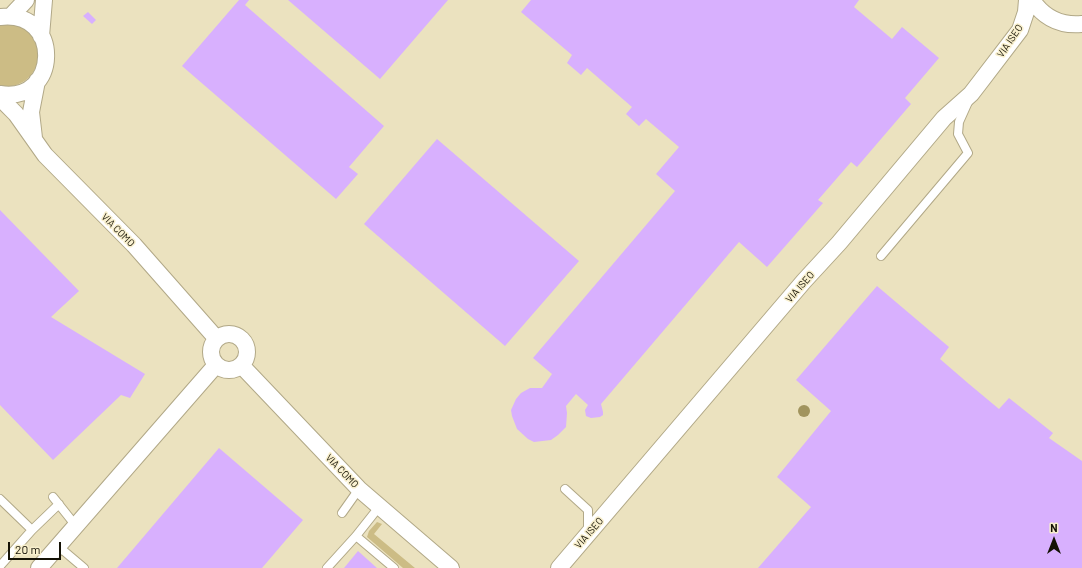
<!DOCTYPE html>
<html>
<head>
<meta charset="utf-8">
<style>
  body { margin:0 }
  #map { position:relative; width:1082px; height:568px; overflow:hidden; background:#ebe2bf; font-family:Barlow,sans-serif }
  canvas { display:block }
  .north { position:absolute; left:1034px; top:520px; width:40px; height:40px; -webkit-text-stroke:3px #f8efcc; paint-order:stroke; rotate:0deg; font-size:11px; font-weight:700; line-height:16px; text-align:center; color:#151206 }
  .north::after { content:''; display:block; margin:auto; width:14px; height:18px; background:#151206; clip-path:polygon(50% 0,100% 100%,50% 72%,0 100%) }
  .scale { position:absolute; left:8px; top:542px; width:53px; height:18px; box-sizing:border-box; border:2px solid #151206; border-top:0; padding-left:5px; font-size:12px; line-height:14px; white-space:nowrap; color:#151206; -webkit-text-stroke:3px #f8efcc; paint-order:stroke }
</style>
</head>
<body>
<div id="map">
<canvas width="1082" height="568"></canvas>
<div class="north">N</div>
<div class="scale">20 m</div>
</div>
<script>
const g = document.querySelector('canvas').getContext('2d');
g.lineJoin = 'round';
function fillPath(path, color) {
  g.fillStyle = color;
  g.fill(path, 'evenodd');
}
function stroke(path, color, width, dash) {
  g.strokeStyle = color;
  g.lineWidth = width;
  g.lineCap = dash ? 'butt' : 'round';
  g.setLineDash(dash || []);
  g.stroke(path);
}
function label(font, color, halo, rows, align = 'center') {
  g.font = font + ' Barlow,sans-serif';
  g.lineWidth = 3;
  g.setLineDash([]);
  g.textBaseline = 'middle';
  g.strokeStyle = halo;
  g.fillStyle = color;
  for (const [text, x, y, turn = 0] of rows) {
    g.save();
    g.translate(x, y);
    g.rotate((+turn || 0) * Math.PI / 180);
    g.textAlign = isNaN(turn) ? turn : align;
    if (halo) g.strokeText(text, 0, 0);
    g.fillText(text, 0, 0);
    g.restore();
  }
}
fillPath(new Path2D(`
  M0,25c6,0 13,-1 18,0 35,12 23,67 -18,61z
  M377,522l5,2 -8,10 41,34h-12l-36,-31 2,-6z`), '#ccbc85');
fillPath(new Path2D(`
  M239,0h10l-4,5 139,121 -35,41 9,7 -22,25 -154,-133z
  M288,0h160l-68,79z
  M531,0h328l-5,7 38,32 10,-12 37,31 -34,40 6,6 -54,63 -6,-5 -33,38 5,3 -56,64 -28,-25 -138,162 2,8v3l-3,2 -9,1 -5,-2 -1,-6 3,-5 -12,-11 -10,12 1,7 -1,14 -8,8 -7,5 -17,2 -6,-3 -11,-10 -5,-13 -1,-6 5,-11 5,-6 9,-5h12l10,-14 -19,-16 142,-167 -19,-17 23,-27 -33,-28 -7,7 -13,-12 6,-7 -45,-39 -6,7 -14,-12 5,-8 -51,-43z
  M88,12l8,8 -4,4 -9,-8z
  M437,139l142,122 -74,85 -141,-122z
  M0,210l79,81 -28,26 94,57 -15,24 -9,-3 -68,65 -53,-55z
  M877,286l72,61 -9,12 29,25 30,25 10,-11 44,35 -4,5 33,23v107h-324l53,-61 -34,-30 54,-66 -35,-31z
  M219,448l84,72 -41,48h-145z
  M358,551l19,17h-33z`), '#d8b0fe');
const lane = new Path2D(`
  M881,256l87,-103 -10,-19 1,-12 9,-20
  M565,489l23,21v22
  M53,497l23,29
  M0,499l32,31
  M342,513l17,-24
  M356,536l38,32
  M58,546l26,22
  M0,566l32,-36 27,-26
  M327,568l29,-32 23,-29`);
const street = new Path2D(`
  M1032,0c12,18 29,26 50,24
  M11,16l15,-16
  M0,17c63,-8 60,87 0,77
  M41,36l3,-36
  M0,98l16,16 29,41 89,90 82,93
  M34,138l-3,-26 6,-31
  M211 352a18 18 0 1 1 36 0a18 18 0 1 1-36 0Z
  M241,365l118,124 92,79
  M39,568l177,-203
  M559,568l245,-287 35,-38 105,-125 27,-24 10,-13 39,-51 6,-18 1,-12`);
stroke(lane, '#b1a887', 10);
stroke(street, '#b1a887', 18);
stroke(lane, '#fff', 8);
stroke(street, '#fff', 16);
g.fillStyle = '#a1945e';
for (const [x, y] of [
  [804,411]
]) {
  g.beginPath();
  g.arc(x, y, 6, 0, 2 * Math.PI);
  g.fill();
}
label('10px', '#151206', '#f8efcc', [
  ["VIA ISEO",1010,41,-56],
  ["VIA COMO",118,230,45],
  ["VIA ISEO",800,287,-49],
  ["VIA COMO",342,471,46],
  ["VIA ISEO",589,533,-49]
]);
</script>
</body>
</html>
